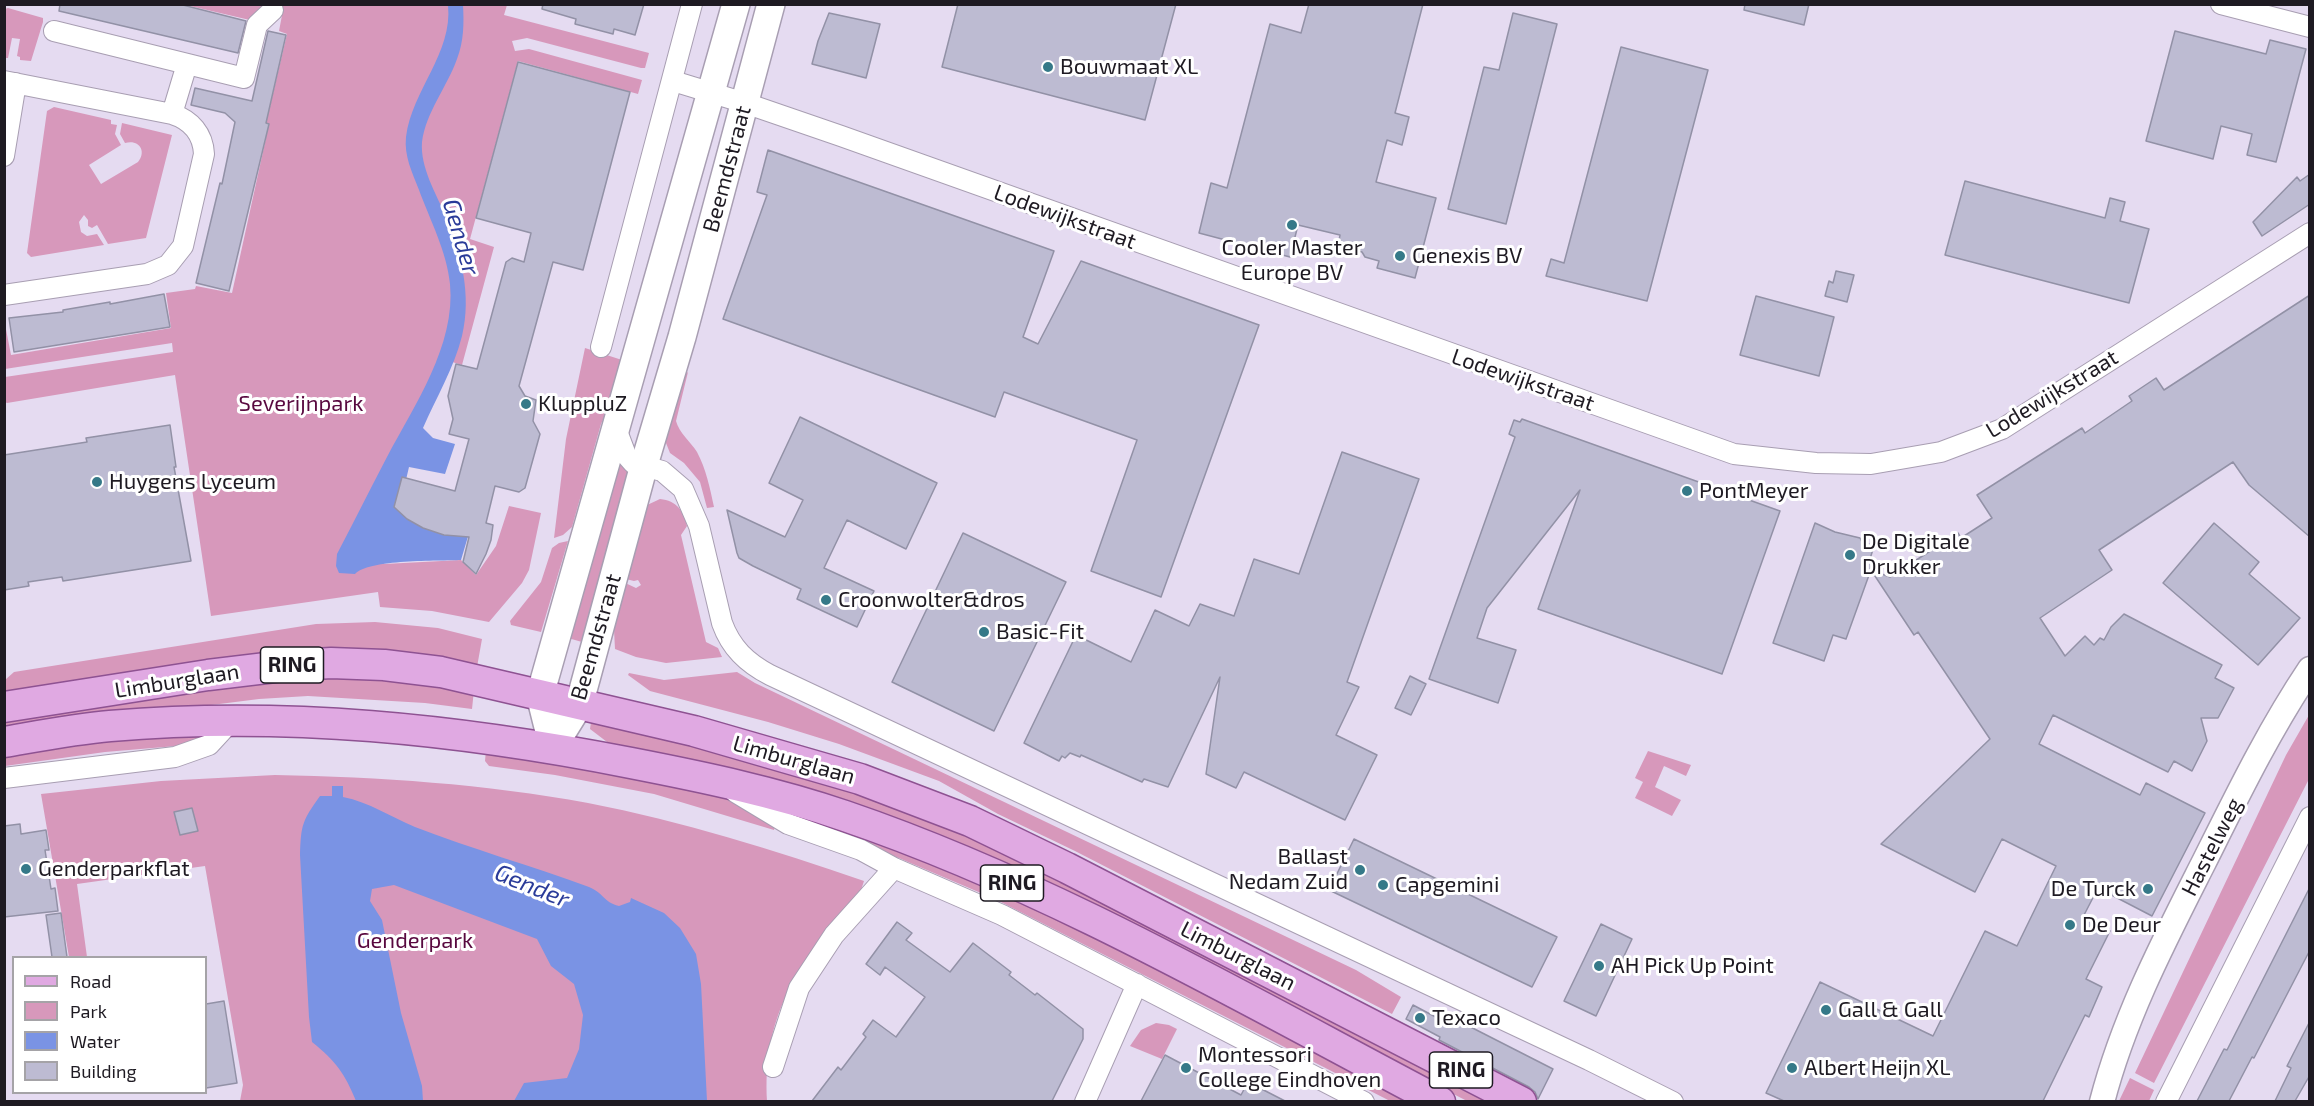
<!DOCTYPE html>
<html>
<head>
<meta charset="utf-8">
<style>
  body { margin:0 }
  #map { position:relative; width:2314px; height:1106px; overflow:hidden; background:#e5dbf1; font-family:"Exo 2",sans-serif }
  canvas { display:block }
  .frame { position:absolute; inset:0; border:6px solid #1e1a22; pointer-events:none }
  .legend { position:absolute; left:12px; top:956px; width:195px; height:138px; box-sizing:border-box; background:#fff; border:2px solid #a5a3a7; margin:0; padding:8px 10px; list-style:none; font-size:18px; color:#1e1a22 }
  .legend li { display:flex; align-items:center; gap:12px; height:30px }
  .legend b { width:30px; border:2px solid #a5a3a7 }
</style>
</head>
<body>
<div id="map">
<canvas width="2314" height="1106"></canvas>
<div class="frame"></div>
<ul class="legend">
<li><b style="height:8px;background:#e0a9e2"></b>Road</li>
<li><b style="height:16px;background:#d798bb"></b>Park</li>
<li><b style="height:16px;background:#7a93e4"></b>Water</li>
<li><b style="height:16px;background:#bdbbd2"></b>Building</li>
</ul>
</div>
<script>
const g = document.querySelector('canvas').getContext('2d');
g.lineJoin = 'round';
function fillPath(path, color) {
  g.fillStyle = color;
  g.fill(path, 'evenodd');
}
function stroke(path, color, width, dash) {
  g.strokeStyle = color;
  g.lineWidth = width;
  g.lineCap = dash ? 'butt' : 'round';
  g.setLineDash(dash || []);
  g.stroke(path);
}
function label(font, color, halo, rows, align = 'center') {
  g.font = font + ' "Exo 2",sans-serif';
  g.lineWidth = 6;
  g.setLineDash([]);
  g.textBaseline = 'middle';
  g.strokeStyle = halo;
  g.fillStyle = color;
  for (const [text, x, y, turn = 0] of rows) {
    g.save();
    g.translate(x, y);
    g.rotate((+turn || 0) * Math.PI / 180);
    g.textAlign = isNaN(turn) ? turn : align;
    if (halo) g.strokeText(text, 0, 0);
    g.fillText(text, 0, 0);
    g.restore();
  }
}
fillPath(new Path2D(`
  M186,5h87l-19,16z
  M278,5h229l-3,10 145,38 -4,15h-4l-114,-30 -15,3 3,10 14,-2 113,31 -4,14 -120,-33 -48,178 24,8 -32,118 -13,-4 -47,115 -18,88 77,-4 15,15 20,-29 13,-40 32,7 -12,57 -7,13 -33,39 -57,-11 -52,-4 -2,-15 -167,24 -36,-241 -168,28 -2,-1v-25l168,-25 -1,-9 -167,26 -1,-50 7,36 160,-27 -5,-35 29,-4 1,-3 36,7 34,-155 -3,-2 24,-102 -8,-3 4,-21 -6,-2z
  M8,8l35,10v4l-12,39 -11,-1v-3l-3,-1 3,-17 -8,-1 -4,20h-3v-49z
  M54,107l57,13v4l6,1 -2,9 6,11 -32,20 12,19 37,-22c9,-11 1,-23 -13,-19l-5,-9 2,-11 50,12 -26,103 -38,6 -11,-19 -5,3 -4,-2v-6l-4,-5 -5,7 2,10 6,4 10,-2 7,11 -73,12 -4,-4 20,-142z
  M585,348l37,12 -4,27 -17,37 -29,103 -9,8 -9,3 12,-99z
  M688,372l-12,49c3,12 15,21 21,31 9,17 13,36 17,55l-7,1 -7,-26 -16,-19 -14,-10 -6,-15 16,-60z
  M620,461l13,14 -43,146 -8,21 -14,-4z
  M660,499c17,2 23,11 27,27l-6,9 25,107 12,6 4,9 -56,6 -30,-6 -21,-8 -1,-19 7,-49 15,7 5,-3 -3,-5 -4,1 -12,-3 23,-72z
  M568,541l-27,91 -30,-7 -1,-4 31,-39 11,-34 7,-5z
  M375,622l63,6 44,11 -5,28 -472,29v-16l9,-8 302,-48z
  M737,672l18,11 601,287 45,27 -9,17 -317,-163 -77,-37 -59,-33 -100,-37 -71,-22 -118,-31 -22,-16 1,-2 35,7z
  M337,675l137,15 -2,19 -47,-6 -117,-7 -49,3 -254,32v-12l188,-29z
  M2309,715v64l-155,304 -19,-10 151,-318z
  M591,722c83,18 166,39 248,64 60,19 120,47 178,72l473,243h-23l-337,-173 -519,-183 -21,-16z
  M200,736l-12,9 -83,7 -100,14v-13c64,-10 129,-16 195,-17z
  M486,750l231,43 58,33 -1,4 -120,-36 -99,-19 -66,-9 -4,-5z
  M1648,751l43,14 -5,11 -22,-10 -9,21 26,13 -9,16 -37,-18 8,-16 -8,-4z
  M275,775c105,2 210,9 313,28 94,18 186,47 276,78l-3,9 -74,104c-17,35 -22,69 -20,107h-527l3,-16 -38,-219 -128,18 10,73h-18l-28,-163 120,-13z
  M781,810l91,28 192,81 353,182h-27l-395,-202 -101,-43 -90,-32z
  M1156,1023l13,2 8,4 -15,30 -32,-13 11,-16z
  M2130,1078l24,12 -5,11h-30z`), '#d798bb');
fillPath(new Path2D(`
  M448,5h15c1,18 1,36 -6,54 -10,28 -31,53 -35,83 -2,25 14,52 24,74 15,37 26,79 16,120 -8,32 -26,62 -39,92l10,10 22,6 -10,30 -36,-7 -4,17 64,49 -8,27c-22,1 -93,-1 -106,14l-16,-1 -3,-7 1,-12c17,-32 33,-65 50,-97 27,-51 69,-112 63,-173 -3,-32 -20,-64 -31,-94 -7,-18 -15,-34 -13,-53 6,-47 47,-84 42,-132z
  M332,786h11v11c26,5 48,20 72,30 57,22 117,39 174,60 15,6 14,15 30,19l11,-4 1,-4 33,15 16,15 16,26 5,30 6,117h-193l10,-18 43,-5 12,-29 4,-34 -9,-31 -23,-18 -14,-27 -143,-54 -22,4 -2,12 12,19 19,93 21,73 1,15h-67c-11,-27 -20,-40 -44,-59l-3,-25 -9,-162c1,-30 2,-34 20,-59h12z`), '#7a93e4');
const building = new Path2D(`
  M60,4h119l67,17 -8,32 -179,-42z
  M543,4h101l-9,31 -21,-6 -1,5 -38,-10 1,-5 -34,-10z
  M958,4h218l-31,116 -203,-53z
  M1309,4h114l-28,109 14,4 -7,28 -15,-5 -11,42 60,16 -21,80 -38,-10 2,-7 -14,-4 -3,-5 -24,-6 2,-11 -42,-10 -8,32 -91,-24 12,-50 16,5 43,-164 31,9z
  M1745,4h64l-5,21 -60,-15z
  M829,13l51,11 -14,54 -54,-14 6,-23z
  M1513,13l44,11 -51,200 -58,-15 36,-142 15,3z
  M268,31l18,4 -20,88 3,1 -40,167 -33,-8 24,-100 2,1 13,-62 -10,-9 -34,-8 4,-17 57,13z
  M2175,31l91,23 4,-14 36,9 -30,113 -29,-7 5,-21 -31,-8 -8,33 -67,-18z
  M1621,47l87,23 -61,231 -101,-25 5,-17 13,4z
  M518,62l112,30 -47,178 -30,-8 -34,124 6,10 11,4 -3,21 7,13 -15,54 -6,4 -24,-6 -9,37 7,2 -2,15 -5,14 -10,20 -13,-12 6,-25 -25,-2 -21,-7 -16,-9 -13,-12 8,-30 53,14 14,-52 -20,-5 4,-15 -5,-23 8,-32 21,5 29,-107 6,-4 12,4 7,-29 -55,-15z
  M768,150l286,101 -31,86 15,7 43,-83 178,64 -98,272 -70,-26 46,-131 -133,-48 -9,25 -272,-98 44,-124 -10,-3z
  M2310,174v30l-48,32 -9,-14 44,-45 3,4z
  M1965,181l140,37 5,-20 15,4 -5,19 29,8 -20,74 -184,-48z
  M1836,271l18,4 -7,27 -22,-6 4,-15 4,2z
  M164,294l6,33 -156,25 -5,-34 54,-6v-2l47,-8v2z
  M2310,295v242l-61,-52 -16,-23 -134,88 13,20 -72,48 25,38 20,-20 9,9 6,-7 4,2 7,-13 13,-13 98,51 -7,13 19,10 -16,30h-17l6,23 -15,30 -18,-10 -6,11 -115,-57 -14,29 101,51 6,-12 59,30 -53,103 -54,-28 -15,29 27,14 -24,48 16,8 -13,30 -4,-2 -42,86h-259l-18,-8 54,-111 113,54 52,-105 32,15 39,-80 -54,-27 -27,53 -94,-48 109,-105 -72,-107 -4,3 -43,-65 19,7 68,-44 3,5 31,-20 -15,-23 105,-67 3,5 47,-32 -3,-5 27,-18 8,12z
  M1756,296l78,21 -15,59 -79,-21z
  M800,417l137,66 -31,66 -59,-29 -23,48 50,23 -17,36 -60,-28 4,-10 -48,-23 -14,-8 -2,-5 -10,-43 58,27 18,-37 -34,-17z
  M1522,419l258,92 -58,163 -184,-65 42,-119 -93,118 -10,30 39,12 -18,53 -69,-24 86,-242 -6,-3 5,-14 6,2z
  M170,425l6,42h-2l17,94 -128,20 -1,-4 -34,5 1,4 -25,4v-135l83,-13 -1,-4z
  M1342,452l77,27 -72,203 12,5 -23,48 41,20 -32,65 -101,-48 -8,16 -30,-14 14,-97 -52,110 -24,-8 -2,3 -61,-27 -1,2 -10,-4 -5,5 -3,-2 -3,5 -35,-18 52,-108 55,27 24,-52 34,16 11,-22 34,12 20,-57 45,15z
  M1815,523l20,9 25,6 2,4 12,4 -4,13 3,5 -27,75 -13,-4 -9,26 -51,-18z
  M2214,523l45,39 -10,12 51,44 -42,47 -95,-82z
  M963,533l103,49 -72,149 -102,-49z
  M1410,676l16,8 -15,31 -16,-7z
  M192,808l6,23 -18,4 -6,-23z
  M20,824l1,10 25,-4 3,20h-4l6,39 4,-1 3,23 -54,6v-91z
  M1354,839l203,98 -25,50 -203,-97z
  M2310,887v63l-56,108 -2,-1 -23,44h-32l27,-52 3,1z
  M61,913l6,44h-15l-6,-42z
  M897,922l15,11 -6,7 44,32 23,-29 38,29 -2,3 26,20 2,-2 46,36v10l-31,62h-240l26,-34 3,3 25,-33 -3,-3 10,-14 23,17 29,-40 -40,-30 -5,8 -14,-11z
  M1601,924l31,15 -36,77 -32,-15z
  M224,1001l13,82 -31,5v-84z
  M1413,1005l34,18 4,-6 102,52 -15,30 -3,-7 -6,-5 -90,-47 1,-3 -34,-18z
  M2310,1021v54l-15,26h-20l16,-33 -4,-2z
  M1165,1055l76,40 7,-13 37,19h-144z`);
fillPath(building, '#bdbbd2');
stroke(building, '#9291a6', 1.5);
const minor = new Path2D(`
  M2221,4l89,23
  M54,31l190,47 13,-53 16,-15
  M4,81l168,33c19,6 31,20 32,40l-21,92 -15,19 -21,9 -143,21
  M673,81l72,22 96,33 893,318 82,9 55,1 70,-12 61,-23 308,-196
  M172,114l15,-50
  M4,156l12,-73
  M601,347l91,-343
  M615,426l11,29 7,8 29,8 21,18 16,37 23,97c9,25 25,40 48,52l819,385 84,42
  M4,778l171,-21 34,-12 24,-26
  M735,792l53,32 73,26 33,18 108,47 362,187
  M773,1067l26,-79 35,-53 60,-67
  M1085,1102l52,-118
  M2166,1102l144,-285`);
const tertiary = new Path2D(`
  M2102,1102c22,-85 63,-163 102,-240 33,-66 65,-132 106,-193`);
const secondary = new Path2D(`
  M553,747l26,-42 65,-240 38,-128 89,-333
  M553,747l-13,-52 196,-691`);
const primary = new Path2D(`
  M4,707l204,-32 75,-9 48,-3 53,2 57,7 253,59 166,48 110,42 97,47 454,234
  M4,742c35,-6 71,-13 106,-16 175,-15 348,3 521,37 72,14 144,29 214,53 208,71 401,184 595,286`);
stroke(minor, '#a89eb2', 22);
stroke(tertiary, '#a89eb2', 27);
stroke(secondary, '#a89eb2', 30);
stroke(primary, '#8e5292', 33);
stroke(minor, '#fff', 20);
stroke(tertiary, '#fff', 24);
stroke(secondary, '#fff', 27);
stroke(primary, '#e0a9e2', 30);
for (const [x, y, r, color] of [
  [1048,67,6,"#357988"],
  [1292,225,6,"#357988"],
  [1400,256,6,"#357988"],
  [526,404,6,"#357988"],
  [97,482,6,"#357988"],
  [1687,491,6,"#357988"],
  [1850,555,6,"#357988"],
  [826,600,6,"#357988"],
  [984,632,6,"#357988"],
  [26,869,6,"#357988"],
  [1360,870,6,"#357988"],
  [1383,885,6,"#357988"],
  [2148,889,6,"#357988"],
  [2070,925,6,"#357988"],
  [1599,966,6,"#357988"],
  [1826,1010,6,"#357988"],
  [1420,1018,6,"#357988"],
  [1186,1068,6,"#357988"],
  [1792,1068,6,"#357988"]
]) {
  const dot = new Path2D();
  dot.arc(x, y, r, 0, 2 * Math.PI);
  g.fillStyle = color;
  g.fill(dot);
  stroke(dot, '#fff', 2);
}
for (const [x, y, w] of [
  [292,665,63],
  [1012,883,63],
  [1461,1070,63]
]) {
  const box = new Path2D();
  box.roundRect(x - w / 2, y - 18, w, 36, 4.5);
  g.fillStyle = '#fff';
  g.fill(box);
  stroke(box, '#1e1a22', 1.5);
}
label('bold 21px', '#1e1a22', null, [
  ["RING",292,665],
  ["RING",1012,883],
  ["RING",1461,1070]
]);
label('22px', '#1e1a22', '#fff', [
  ["Bouwmaat XL",1060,67],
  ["Cooler Master",1292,248,"center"],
  ["Europe BV",1292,273,"center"],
  ["Genexis BV",1412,256],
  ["KluppluZ",538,404],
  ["Huygens Lyceum",109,482],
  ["PontMeyer",1699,491],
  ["De Digitale",1862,542],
  ["Drukker",1862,567],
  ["Croonwolter&dros",838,600],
  ["Basic-Fit",996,632],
  ["Ballast",1348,857,"right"],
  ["Nedam Zuid",1348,882,"right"],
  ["Genderparkflat",38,869],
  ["Capgemini",1395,885],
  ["De Turck",2136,889,"right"],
  ["De Deur",2082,925],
  ["AH Pick Up Point",1611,966],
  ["Gall & Gall",1838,1010],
  ["Texaco",1432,1018],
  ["Montessori",1198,1055],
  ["College Eindhoven",1198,1080],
  ["Albert Heijn XL",1804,1068]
], 'left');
label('22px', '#1e1a22', '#fff', [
  ["Beemdstraat",727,169,-75],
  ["Lodewijkstraat",1065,217,20],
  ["Lodewijkstraat",1523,380,19],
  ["Lodewijkstraat",2052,394,-31],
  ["Beemdstraat",596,637,-74],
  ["Limburglaan",177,681,-9],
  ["Limburglaan",794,760,16],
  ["Hastelweg",2212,847,-63],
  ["Limburglaan",1238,956,27]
]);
label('22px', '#58083f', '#fff', [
  ["Severijnpark",301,404],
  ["Genderpark",415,941]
]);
label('italic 24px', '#2a3b99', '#fff', [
  ["Gender",461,237,74],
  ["Gender",532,886,22]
]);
</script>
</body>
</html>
